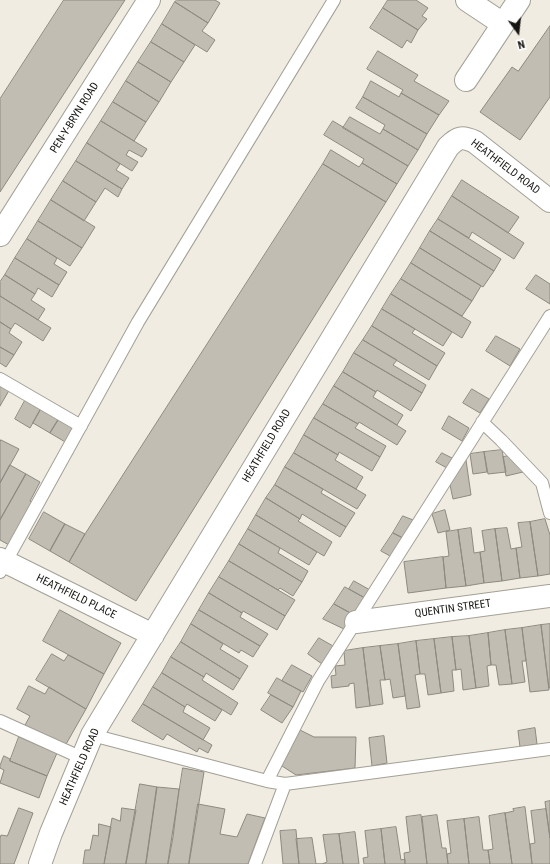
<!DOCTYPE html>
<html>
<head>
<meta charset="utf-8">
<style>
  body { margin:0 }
  #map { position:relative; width:550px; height:864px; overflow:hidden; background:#f0ece2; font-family:"Roboto Condensed",sans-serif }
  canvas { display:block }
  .north { position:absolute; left:498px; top:12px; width:40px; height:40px; -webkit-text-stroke:3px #fff; paint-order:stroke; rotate:165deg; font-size:11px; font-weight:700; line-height:16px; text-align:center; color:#171612 }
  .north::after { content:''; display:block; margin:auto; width:14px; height:18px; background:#171612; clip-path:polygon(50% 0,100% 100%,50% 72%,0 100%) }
</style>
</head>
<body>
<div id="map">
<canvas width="550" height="864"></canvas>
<div class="north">N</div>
</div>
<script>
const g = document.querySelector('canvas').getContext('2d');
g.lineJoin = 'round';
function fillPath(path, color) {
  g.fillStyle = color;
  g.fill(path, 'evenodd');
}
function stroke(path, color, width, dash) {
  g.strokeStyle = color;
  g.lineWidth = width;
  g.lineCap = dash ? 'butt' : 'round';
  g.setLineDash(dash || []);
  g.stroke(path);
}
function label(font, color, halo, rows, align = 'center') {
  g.font = font + ' "Roboto Condensed",sans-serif';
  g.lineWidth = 3.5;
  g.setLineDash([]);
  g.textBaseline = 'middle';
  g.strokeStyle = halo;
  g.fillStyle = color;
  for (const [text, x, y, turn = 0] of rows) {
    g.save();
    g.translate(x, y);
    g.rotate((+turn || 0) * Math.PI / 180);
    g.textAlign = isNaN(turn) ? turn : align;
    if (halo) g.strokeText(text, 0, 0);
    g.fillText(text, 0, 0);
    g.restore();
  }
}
const building = new Path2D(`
  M64,0h61l-125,192v-93z
  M177,0h38l5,3 -12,20 -33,-21z
  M388,0h28l12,8 -6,8 5,3 -9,11 -35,-22z
  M175,2l33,21 -6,8 13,9 -8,12 -45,-28z
  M383,8l35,22 -7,13 -4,-3 -5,8 -32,-20z
  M162,24l33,21 -11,17 -33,-20z
  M550,26v71l-30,43 -40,-28 32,-45 6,4z
  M151,42l33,20 -13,20 -33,-20z
  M378,51l40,24 -4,6 35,20 -10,14 -38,-22 2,-3 -36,-21z
  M138,62l33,20 -12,20 -33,-21z
  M126,81l33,21 -13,20 -33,-20z
  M371,81l28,16 2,-4 38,22 -12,19 -64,-37z
  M363,97l64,37 -9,16 -35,-21 2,-4 -29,-17z
  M113,102l33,20 -12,19 -33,-20z
  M350,117l30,17 3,-5 35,21 -10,16 -65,-38z
  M101,121l46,28 -5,8 -13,-7 -3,5 12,7 -6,9 -45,-28z
  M333,121l75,45 -11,18 -35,-21 2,-4 -40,-24z
  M87,143l33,21 -4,6 13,8 -7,11 -46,-28z
  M331,150l28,17 3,-4 35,21 -11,18 -63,-38z
  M76,161l46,28 -4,8 -13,-9 -9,14 -33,-21z
  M323,164l63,38 -250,399 -67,-39 16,-28z
  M462,180l57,37 -11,16 -56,-37z
  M63,181l33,21 -12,19 -33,-21z
  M452,196l72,47 -10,16 -42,-27 -3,6 -31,-19z
  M51,200l44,27 -13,21 -44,-27z
  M438,219l63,40 -7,12 -64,-40z
  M38,221l44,27 -12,18 -43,-27z
  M430,231l64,40 -11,16 -63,-39z
  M27,239l30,19 -3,6 13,8 -8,13 -44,-27z
  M420,248l61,38 -9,15 -61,-38z
  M15,258l44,27 -7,12 -14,-9 -3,6 -30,-19z
  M411,263l61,38 -10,15 -61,-37z
  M5,275l30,19 -4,6 14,9 -7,11 -38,-24v-14z
  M536,275l14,9v20l-24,-15z
  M401,279l70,43 -9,16 -71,-44z
  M391,294l61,38 -9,14 -61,-37z
  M0,296l51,32 -8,13 -28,-18 -4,6 -11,-7z
  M382,309l33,20 -3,4 33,20 -8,13 -65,-40z
  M0,322l11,7 -2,4 13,9 -8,13 -14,-8z
  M372,326l65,40 -8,14 -66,-40z
  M496,336l24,13 -10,17 -24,-15z
  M363,340l34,20 -4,5 33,20 -4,8 -68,-40z
  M0,347l14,8 -8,12 -6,-4z
  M354,353l68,40 -11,18 -34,-21 -1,2 -33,-20z
  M343,372l33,20 -3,5 30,18 -6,10 -63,-39z
  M0,381l11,6 -11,19z
  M334,386l72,45 -9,14 -38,-23 -1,2 -35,-20z
  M472,389l17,10 -9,14 -17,-10z
  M27,397l15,10 -12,21 -15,-9z
  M323,404l35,20 -3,4 31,18 -6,11 -66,-39z
  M42,407l18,10 -10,16 -17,-10z
  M449,416l20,12 -7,13 -20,-12z
  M60,417l14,8 -7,18 -17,-10z
  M314,418l66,39 -8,14 -33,-19 -1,3 -34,-20z
  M304,435l34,20 -3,5 28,17 -7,12 -62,-36z
  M1,440l18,9 -19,34v-40z
  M502,450l4,22 -18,2 -4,-22z
  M484,452l3,20 -14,2 -3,-20z
  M294,453l72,42 -9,14 -72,-42z
  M442,453l10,5 -5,10 -11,-6z
  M509,456l14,16 -17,4 -3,-19z
  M466,460l5,35 -18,4 -3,-14z
  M10,465l16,9 -26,46v-37z
  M285,467l38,22 -2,4 34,20 -9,14 -71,-42z
  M26,474l14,8 -10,19 3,2 -24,42 -9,-5v-20z
  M275,485l71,42 -6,10 -38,-23 -2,5 -34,-21z
  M266,498l34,21 -2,2 34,21 -8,14 -68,-41z
  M445,510l5,20 -12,3 -6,-19z
  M44,512l21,12 -15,27 -21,-12z
  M256,515l61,37 -8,13 -61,-36z
  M403,516l10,4 -10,18 -10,-5z
  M545,519l5,16v39l-12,2 -8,-54z
  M530,522l8,54 -18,2 -4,-30 6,-1 -4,-24z
  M65,524l20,10 -16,28 -19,-11z
  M471,528l3,25 6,-1 4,31 -18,3 -8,-56z
  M507,528l4,21 5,-1 4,30 -18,3 -7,-52z
  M248,529l32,19 -2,5 30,18 -6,11 -63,-38z
  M495,529l7,52 -18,2 -4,-31 5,-1 -3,-20z
  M458,530l8,56 -20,2 -3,-31 6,-1 -3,-24z
  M393,533l10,5 -13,18 -9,-5z
  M239,544l63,38 -9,14 -13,-8 -2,2 -49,-29z
  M443,557l3,31 -38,5 -4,-31z
  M229,561l66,39 -10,16 -66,-39z
  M219,577l66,39 -8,14 -34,-19 -1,2 -33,-20z
  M354,581l16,9 -5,8 -16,-9z
  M345,587l20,11 -11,17 -20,-11z
  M209,593l33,20 -2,4 28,17 -8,12 -61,-36z
  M334,604l20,11 -10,14 -21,-10z
  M60,610l61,33 -17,31 -61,-33z
  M199,610l61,36 -7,11 -12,-7 -2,3 -48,-29z
  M191,624l32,20 -3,5 28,17 -8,13 -59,-37z
  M550,624v64h-1l-8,-63z
  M541,625l8,65 -19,2 -8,-64z
  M522,628l4,33h-4l3,21 -13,2 -7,-54z
  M505,630l7,54 -13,1 -3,-20h-5l-3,-32z
  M488,633l3,32 -4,1 2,20 -13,2 -7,-52z
  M469,636l7,52 -13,2 -2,-21 -5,1 -4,-33z
  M452,637l4,33h-4l2,21 -13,2 -7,-54z
  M319,638l14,8 -11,18 -14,-10z
  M434,639l7,54 -13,2 -3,-21h-5l-4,-33z
  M416,641l4,33 -5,1 5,32 -13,2 -9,-65z
  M181,642l59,37 -7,11 -27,-17 -2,4 -33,-20z
  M398,644l7,52 -12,2 -3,-19 -5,1 -5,-34z
  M380,646l5,34h-5l3,24 -13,2 -7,-58z
  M363,648l7,58 -14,2 -2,-25 -5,1v2l-17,2 -1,-12 5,-1 -1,-9 10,-1 -1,-14z
  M52,654l12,7 4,-6 36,19 -18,35 -50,-29z
  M171,657l33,20 -2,3 36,23 -7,12 -69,-42z
  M292,665l20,11 -9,16 -21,-11z
  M162,673l60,37 -7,11 -28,-17 -2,3 -32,-20z
  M277,678l24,13 -8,16 -25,-14z
  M29,686l16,8 4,-7 37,22 -21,37 -40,-21 5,-9 -13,-7z
  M153,687l32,20 -2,5 27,16 -7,12 -60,-36z
  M271,695l22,12 -11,16 -21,-13z
  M143,704l69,41 -4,8 -9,-5 -2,4 -30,-18 -4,6 -31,-19z
  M535,728l2,16 -17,3 -2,-16z
  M300,730l14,7h42l-1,31 -59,7 -14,-9z
  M384,736l3,27 -15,3 -3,-28z
  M19,737l38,16 -10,23 -37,-15z
  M4,756l6,3v2l37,15 -8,22 -39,-15 4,-13 -4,-2v-2z
  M183,768l21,4 -15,92h-21z
  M140,784l17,3 -11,77h-20z
  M157,787l22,2 -6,48 -5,27h-22z
  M550,801v37l-5,-36z
  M198,804l27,5 -5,25 17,3 10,-23 18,4 -17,46h-59z
  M525,807l7,57h-20l-7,-51 9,-2 -1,-2z
  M19,808l14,5 -19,51h-14v-26l1,-3 6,1z
  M122,808l14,2 -10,54h-22l8,-46 8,3z
  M546,809l4,29v26h-18l-2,-20 5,-1 -4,-32z
  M505,813l7,51h-22l-2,-14 5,-1 -4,-33z
  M421,815l6,49h-22l-1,-11 6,-1 -4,-35z
  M437,815l5,33h4l2,16h-21l-5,-47z
  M479,817l4,33h5l2,14h-21l-5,-45z
  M464,819l5,45h-21l-1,-10 4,-1 -4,-32z
  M99,824l12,3 -7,37h-21l2,-14h5l3,-15 5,1z
  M396,827l5,33 4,-1v5h-20l-4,-35z
  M381,829l4,35h-21l-1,-6 5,-1 -3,-26z
  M296,830l3,34h-16l-3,-33z
  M355,832l4,32h-16l-4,-30z
  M339,834l4,30h-21l5,-2 -4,-27z
  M312,838l4,26h6h-23l-3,-25z`);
fillPath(building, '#c1bdb3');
stroke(building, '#8d8a81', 1);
const lane = new Path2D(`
  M0,379l81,47
  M482,422l19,18 41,43 8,30
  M0,572l138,-250 196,-322
  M0,721l82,37
  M92,735l175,46 51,-100 232,-365
  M267,781l18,3 265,-35
  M255,864l30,-80`);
const street = new Path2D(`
  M467,0l36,24
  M466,80l53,-80
  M0,235l149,-235
  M0,559l153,76
  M356,622l194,-26
  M40,864l11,-31 41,-98 356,-588c10,-10 14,-11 27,-5l75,59`);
stroke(lane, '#a3a096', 14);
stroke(street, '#a3a096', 24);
stroke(lane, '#fff', 12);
stroke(street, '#fff', 22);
label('11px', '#171612', '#fff', [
  ["PEN-Y-BRYN ROAD",75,118,-58],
  ["HEATHFIELD ROAD",505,167,37],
  ["HEATHFIELD ROAD",267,446,-59],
  ["HEATHFIELD PLACE",76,597,26],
  ["QUENTIN STREET",453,609,-8],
  ["HEATHFIELD ROAD",80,767,-66]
]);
</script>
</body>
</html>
